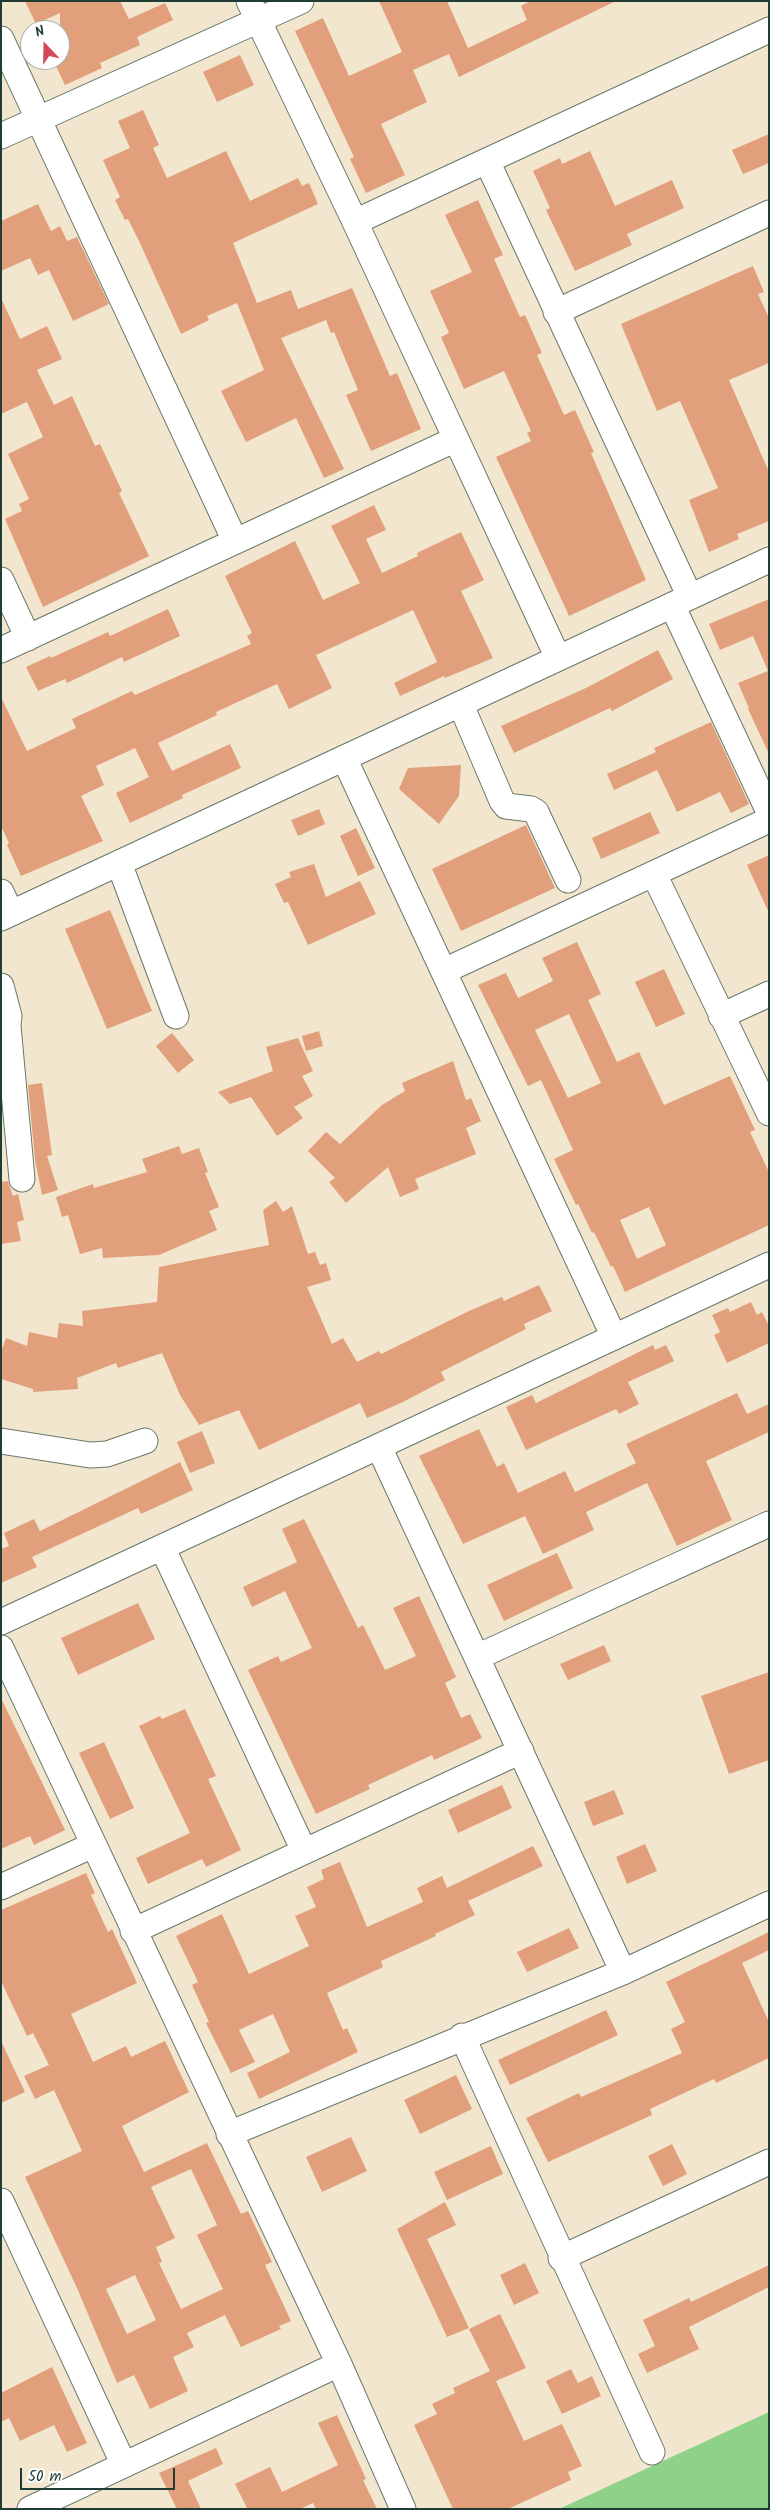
<!DOCTYPE html>
<html>
<head>
<meta charset="utf-8">
<style>
  body { margin:0 }
  #map { position:relative; width:770px; height:2510px; overflow:hidden; background:#f2e7ce; font-family:Kalam,sans-serif }
  canvas { display:block }
  .frame { position:absolute; inset:0; border:2px solid #1f3d34; pointer-events:none }
  .north { position:absolute; left:20px; top:20px; width:50px; height:50px; box-sizing:border-box; background:#fff; border:1px solid #a5b1ae; border-radius:50%; rotate:339deg; font-size:14px; font-weight:700; line-height:20px; text-align:center; color:#1f3d34 }
  .north::after { content:''; display:block; margin:auto; width:18px; height:22px; background:#d1495b; clip-path:polygon(50% 0,100% 100%,50% 72%,0 100%) }
  .scale { position:absolute; left:20px; top:2468px; width:155px; height:22px; box-sizing:border-box; border:2px solid #1f3d34; border-top:0; padding-left:6px; font-size:15px; line-height:18px; white-space:nowrap; color:#1f3d34; -webkit-text-stroke:4px #fff; paint-order:stroke }
</style>
</head>
<body>
<div id="map">
<canvas width="770" height="2510"></canvas>
<div class="frame"></div>
<div class="north">N</div>
<div class="scale">50 m</div>
</div>
<script>
const g = document.querySelector('canvas').getContext('2d');
g.lineJoin = 'round';
function fillPath(path, color) {
  g.fillStyle = color;
  g.fill(path, 'evenodd');
}
function stroke(path, color, width, dash) {
  g.strokeStyle = color;
  g.lineWidth = width;
  g.lineCap = dash ? 'butt' : 'round';
  g.setLineDash(dash || []);
  g.stroke(path);
}
fillPath(new Path2D(`
  M769,2412v97h-210z`), '#8ed189');
fillPath(new Path2D(`
  M25,1h95l9,18 36,-16 8,17 -36,17 3,8 -40,18 2,5 -37,17 -12,-25h7v-47l-24,11z
  M379,1h68l21,47 59,-28 -6,-14 9,-5h86l-157,76 -10,-23 -36,16 14,32 -46,22 24,51 -39,18 -16,-34 4,-2 -59,-126 28,-13 26,58 53,-24z
  M240,55l14,30 -37,17 -14,-30z
  M143,110l16,35 -6,3 14,30 59,-27 24,50 48,-23 4,8 7,-3 9,21 -85,39 24,60 34,-13 7,19 54,-21 38,88 7,-3 24,56 -50,22 -25,-56 12,-5 -24,-58 -3,1 -5,-13 -45,18 63,131 -20,9 -28,-60 -50,24 -25,-51 43,-21 -27,-67 -30,13 2,4 -28,14 -42,-93 -11,-22 -3,1 -10,-20 5,-3 -17,-37 27,-12 -12,-27z
  M769,134v29l-26,11 -11,-24z
  M590,151l25,55 57,-26 12,28 -57,26 5,11 -57,26 -29,-61 4,-2 -17,-37 27,-13 2,6z
  M478,200l25,55 -9,4 26,58 5,-2 17,38 -5,2 27,60 11,-5 19,42 -3,1 55,127 -77,36 -73,-159 35,-16 -4,-8 4,-2 -27,-60 -40,18 -23,-52 8,-4 -19,-42 42,-19 -27,-57z
  M38,204l13,27 9,-5 7,15 10,-4 32,67 -36,17 -24,-51 -11,5 -8,-17 -29,13v-50z
  M753,266l11,26 -6,2 11,24v45l-40,17 40,92v49l-32,13 2,5 -30,13 -20,-52 29,-12 -38,-87 -23,10 -36,-87z
  M1,298l19,41 27,-13 15,33 -25,11 17,35 18,-9 23,50 5,-2 22,47 -3,2 30,63 -106,51 -38,-88 17,-8 -3,-7 10,-5 -21,-45 35,-17 -16,-35 -26,12z
  M374,505l12,25 -20,9 16,34 36,-17 -1,-3 44,-21 23,48 -23,11 32,67 -48,20 -1,-2 -44,20 -6,-13 43,-21 -24,-52 -97,45 16,33 -43,21 -12,-25 -61,28 1,3 -59,28 14,28 58,-27 11,24 -59,27 1,3 -53,25 -14,-30 33,-16 -14,-29 -39,18 8,19 -23,11 22,45 -82,35 -14,-31 2,-2 -8,-17v-129l26,54 49,-23 -4,-9 60,-28 3,4 116,-51 -4,-8 5,-3 -27,-57 70,-35 28,59 37,-17 -29,-57z
  M769,599v155l-21,-45 1,-1 -11,-25 30,-12 -15,-35 -33,14 -11,-26z
  M168,609l12,27 -56,26 -2,-5 -55,26 -2,-4 -27,12 -12,-24 24,-11 1,2 57,-26 2,4z
  M658,650l15,29 -61,32 -2,-3 -96,45 -13,-27 85,-38z
  M711,722l38,82 -18,9 -11,-21 -43,20 -20,-42 -43,20 -7,-16 49,-22 -2,-4z
  M461,765l-2,31 -20,28 -40,-35 9,-21z
  M319,809l6,15 -27,12 -7,-16z
  M650,812l10,21 -59,26 -9,-21z
  M526,825l29,63 -94,43 -29,-62z
  M356,828l19,40 -17,8 -18,-40z
  M769,855v58l-22,-48z
  M314,864l12,33 34,-16 16,33 -68,31 -20,-43 -4,1 -9,-19 16,-7 -2,-5z
  M110,910l42,101 -45,18 -42,-100z
  M577,942l24,52 -13,6 29,62 22,-10 25,53 66,-29 25,54 -5,2 19,40v53l-144,67 -12,-26 -2,1 -17,-35 -2,1 -14,-29 -2,1 -22,-46 19,-9 -32,-70 -13,6 -50,-101 28,-12 12,25 35,-17 -11,-23zM569,1014l32,69 -33,15 -33,-68zM649,1207l17,38 -29,14 -17,-39z
  M664,969l21,45 -29,13 -21,-45z
  M319,1031l4,15 -17,5 -4,-15z
  M172,1033l22,27 -16,13 -22,-27z
  M298,1038l15,33 -11,5 11,20 -19,11 9,11 -26,18 -26,-39 -21,7 -12,-12 55,-21 -7,-24z
  M453,1061l13,39 5,-2 10,23 -15,7 10,26 -61,25 4,10 -19,8 -12,-30 -42,36 -17,-21 6,-4 -27,-27 18,-19 14,12 42,-39 23,-14 -3,-8z
  M42,1083l10,72 -5,1 11,34 -16,5 -7,-35 -7,-75z
  M179,1146l3,8 17,-6 9,24 -3,1 14,34 -10,4 8,19 -58,25 -56,3 -1,-10 -22,6 -12,-39 -6,2 -6,-20 37,-13 1,4 53,-16 -5,-13z
  M8,1181l5,15 5,-2 6,26 -7,2 4,19 -20,3v-62z
  M276,1201l7,11 9,-6 16,48 7,-2 5,13 6,-2 5,17 -24,7 25,57 11,-6 14,24 22,-11 2,3 88,-43 33,-14 2,4 35,-16 13,26 -28,13 2,5 -85,43 4,8 -42,22 -36,16 -7,-15 -101,47 -20,-40 -40,15 -19,-30 -18,-42 -44,15 -2,-5 -39,15 1,11 -45,3v-3l-32,-10v-27l5,-14 21,8 2,-14 28,6 2,-15 24,3 -1,-15 75,-9 2,-35 110,-22 -6,-35z
  M751,1302l6,13 5,-3 7,14v17l-42,20 -13,-28 6,-3 -8,-17 16,-7 2,4z
  M653,1345l2,5 11,-5 8,16 -46,21 11,22 -20,10 -3,-5 -90,41 -20,-43 26,-12 4,8z
  M737,1393l10,21 22,-10v28l-63,29 26,59 -55,26 -30,-63 -61,29 8,18 -51,24 -18,-38 -62,28 -44,-88 60,-27 18,38 7,-4 14,30 47,-22 10,21 61,-29 -10,-19z
  M202,1431l13,32 -25,10 -13,-31z
  M180,1462l13,28 -52,24 -3,-6 -106,49 5,10 -36,16v-34l8,-3 -5,-13 30,-14 6,12z
  M304,1519l54,109 5,-3 22,45 31,-14 -23,-48 26,-12 37,81 -11,6 16,35 9,-4 12,24 -48,22 -2,-5 -64,30 2,4 -54,25 -68,-144 30,-14 3,6 31,-14 -27,-57 -33,16 -9,-20 54,-25 -15,-33z
  M557,1553l16,35 -69,33 -17,-36z
  M138,1603l17,36 -77,36 -17,-37z
  M604,1645l7,16 -43,19 -8,-16z
  M769,1672v88l-40,14 -28,-78z
  M1,1698l64,132 -31,15 -4,-9 -29,13z
  M185,1709l31,67 -8,3 33,71 -35,17 -4,-8 -54,25 -12,-26 54,-25 -51,-107 21,-10 2,3z
  M104,1742l30,66 -24,11 -31,-66z
  M502,1785l10,23 -54,25 -10,-23z
  M614,1790l10,24 -31,12 -9,-24z
  M645,1844l12,27 -30,13 -11,-27z
  M533,1846l10,20 -75,35 7,14 -40,19 1,2 -55,25 2,6 -56,26 16,37 4,-2 11,24 -99,47 -12,-26 43,-21 -17,-38 -34,16 16,32 -24,11 -25,-50 3,-1 -17,-37 6,-3 -22,-46 46,-22 27,60 60,-28 -14,-30 21,-9 -9,-20 17,-8 -3,-9 19,-8 27,65 56,-25 -6,-14 25,-12 5,12z
  M86,1873l9,20 -4,2 17,37 4,-3 25,54 -66,31 22,48 33,-16 5,11 34,-16 24,51 -67,34 22,46 63,-29 34,71 7,-3 24,51 -7,3 26,56 -12,5 2,3 -40,18 -16,-32 -38,18 7,14 -21,10 15,34 -38,18 -16,-34 -17,8 -40,-95 -52,-111 57,-26 -28,-61 -19,9 -11,-23 25,-11 -16,-32 -6,3 -26,-55v-71zM191,2169l26,56 -20,10 26,54 -42,20 -22,-46 3,-1 -6,-15 19,-9 -24,-51zM135,2275l21,45 -29,14 -21,-45z
  M569,1928l10,20 -52,24 -10,-20z
  M769,1932v18l-27,13 27,59v36l-53,25 -2,-4 -64,30 2,6 -104,47 -22,-44 53,-25 2,4 101,-44 -11,-24 14,-7 -19,-40z
  M606,2010l12,25 -108,50 -12,-25z
  M1,2041l24,51 -24,11z
  M456,2075l16,34 -52,25 -16,-34z
  M351,2137l16,34 -45,21 -16,-35z
  M672,2144l15,30 -24,12 -15,-30z
  M491,2146l12,28 -56,26 -13,-28z
  M445,2202l11,23 -29,14 42,89 -22,9 -50,-108z
  M525,2263l14,30 -25,12 -14,-30z
  M769,2265v22l-80,40 10,22 -52,24 -9,-19 17,-8 -12,-26 46,-22 2,4z
  M500,2314l26,54 -30,13 28,60 38,-17 20,42 -14,6 3,8 -63,29h-55l-39,-84 23,-11 -5,-10 23,-11 -2,-5 37,-17 -21,-42z
  M52,2367l35,76 -20,9 -13,-27 -34,16 -11,-23 -8,4v-29z
  M571,2369l7,14 14,-7 9,20 -39,18 -16,-33z
  M337,2415l29,64 -3,1 14,29h-61l-3,-6 -13,6h-55l14,-7 -12,6 -12,-24 35,-17 12,25 56,-27 -20,-42z
  M216,2448l7,16 -35,17 13,28h-24l-18,-36z`), '#e29f7c');
const minor = new Path2D(`
  M249,1l106,221 203,436
  M1,39l234,502
  M1,136l300,-135
  M487,161l203,436
  M355,222l414,-192
  M556,312l213,-99
  M1,580l27,58
  M672,605l97,207
  M1,650l455,-211
  M461,705l41,96 4,5 25,3 5,3 32,68
  M344,758l270,579
  M119,863l57,153
  M654,874l115,239
  M1,892l10,21
  M1,918l768,-358
  M444,971l325,-151
  M1,986l8,30 -1,10 14,153
  M721,1016l48,-22
  M1,1441l89,14 17,-1 38,-13
  M379,1447l244,525
  M162,1547l142,304
  M1,1622l768,-357
  M1,1648l338,716 64,145
  M477,1657l292,-133
  M1,1887l92,-42
  M133,1931l388,-180
  M462,2036l190,416
  M229,2134l394,-162 146,-68
  M1,2201l123,264
  M561,2258l208,-96
  M30,2509l309,-145`);
stroke(minor, '#69786a', 27);
stroke(minor, '#fff', 25);
</script>
</body>
</html>
